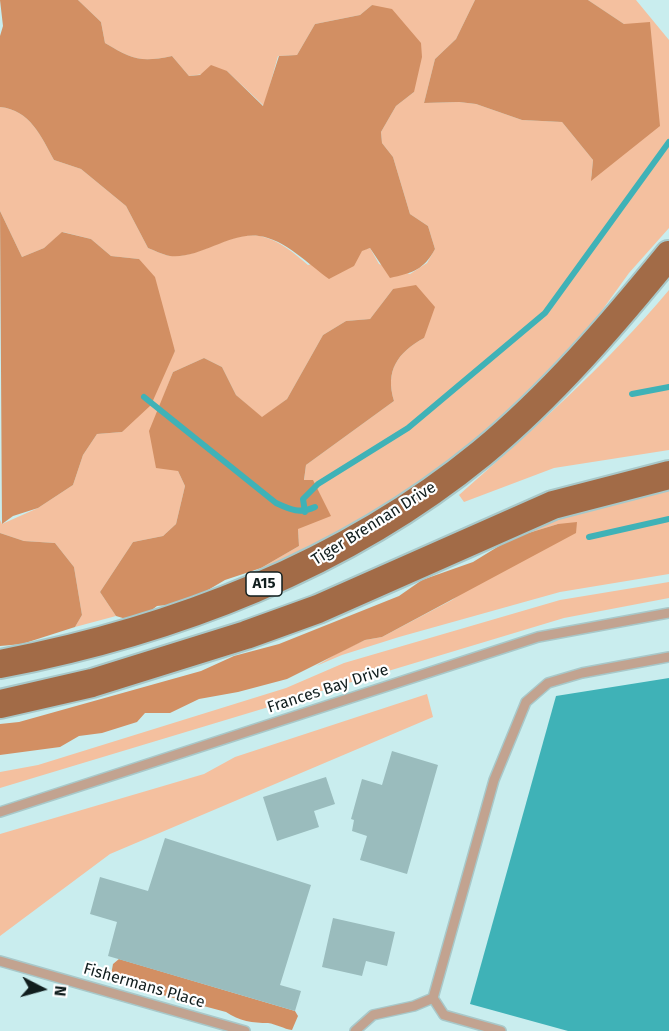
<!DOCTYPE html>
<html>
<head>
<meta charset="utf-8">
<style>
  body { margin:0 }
  #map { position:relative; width:669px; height:1031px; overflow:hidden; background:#c9edee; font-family:"Fira Sans",sans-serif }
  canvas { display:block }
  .north { position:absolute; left:12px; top:959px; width:60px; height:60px; -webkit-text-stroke:4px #fff; paint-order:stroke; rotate:96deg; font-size:16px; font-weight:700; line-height:24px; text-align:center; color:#111e1e }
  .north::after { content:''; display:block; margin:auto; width:21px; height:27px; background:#111e1e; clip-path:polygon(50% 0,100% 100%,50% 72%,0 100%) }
</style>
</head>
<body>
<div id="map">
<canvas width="669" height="1031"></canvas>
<div class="north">N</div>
</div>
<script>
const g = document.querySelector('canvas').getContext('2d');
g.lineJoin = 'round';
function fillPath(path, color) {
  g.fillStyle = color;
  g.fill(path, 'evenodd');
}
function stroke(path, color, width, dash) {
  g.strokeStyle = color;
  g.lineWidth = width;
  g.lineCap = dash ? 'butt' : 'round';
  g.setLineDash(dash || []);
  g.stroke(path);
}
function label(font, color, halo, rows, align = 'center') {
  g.font = font + ' "Fira Sans",sans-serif';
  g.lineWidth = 4.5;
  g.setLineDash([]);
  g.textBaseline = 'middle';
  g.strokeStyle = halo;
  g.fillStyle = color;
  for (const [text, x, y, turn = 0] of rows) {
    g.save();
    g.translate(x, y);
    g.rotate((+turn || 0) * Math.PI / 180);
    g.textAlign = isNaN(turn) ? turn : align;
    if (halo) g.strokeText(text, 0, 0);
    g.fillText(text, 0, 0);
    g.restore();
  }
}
fillPath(new Path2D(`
  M78,0h397l-19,39 -21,20 -11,44 35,-1 17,2 46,16 40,2 31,38 -2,20 33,-156 -36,-24h48l33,40v188l-40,45 -52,72 -88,85 -58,45 -47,31 -52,32 -66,33 -5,-3 38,-22 -1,-17 8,-64 88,-64c-9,-30 3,-48 30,-63l-31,-49 -23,30 -24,2 -23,14 -36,64 -25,19 -26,-23 -14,-28 -18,-9 -31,14 -10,26 15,73 7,15 -9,38 -13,12 -30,6 -33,50 16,24 -41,11 7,-12 -8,-48 -19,-24 -31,-2 -24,-8v-13l2,4 36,-16 35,-23 10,-30 14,-21 25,-2 53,-81 -36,-92 -28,-3 -20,-17 -28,-7 -19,16 -22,9 -22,-46v-104c30,3 41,29 54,53l27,9 45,37 22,42c6,2 15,7 22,8 31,2 61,-26 90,-20 19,4 34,17 48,29l62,-17 9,16 31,10 17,-11 8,-14 -7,-23 -18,-12 -17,-57 -11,-14 -1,-11 15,-26 18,-14 -42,-87 -12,10 -45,9 -18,31 -19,1 -14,50 -37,-35 -38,5 -17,-20c-32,7 -40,3 -67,-13l-4,-21z
  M669,290v160l-115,18 -90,34 -5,-7c74,-65 147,-130 210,-205z
  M669,488v86l-109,18 -161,45 -57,18 -26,11 25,-15 24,-11 17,-3 70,-37 106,-76 -46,14 43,-21z
  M669,582v16l-105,20 -564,170v-16l38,-7 248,-77 58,-25 216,-63z
  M427,694l6,23 -323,137 -110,82v-102l204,-60 31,-17z`), '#f4c09f');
fillPath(new Path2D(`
  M0,0h78l23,22 4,21c27,16 35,20 67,13l17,20 11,-1 11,-10 16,6 36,35 16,-50 18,-1 18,-31 45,-9 12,-10 20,4 29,34 1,14 -8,35 -18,14 -15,26 1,11 11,14 17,57 18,12 7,23c-11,21 -23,24 -45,29l-20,-30 -8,3 -8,15 -25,13c-20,-14 -44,-40 -70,-43 -30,-4 -58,23 -89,20 -7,-1 -16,-6 -22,-8l-22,-42 -45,-37 -27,-9c-13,-24 -24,-50 -54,-53v-71l3,-10z
  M475,0h113l36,24 26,-2 10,104 -69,55 2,-21 -31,-38 -40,-2 -46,-16 -17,-2 -35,1 11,-44 21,-20z
  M0,211l22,46 22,-9 18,-16 29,7 20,17 28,3 16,18 20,74 -24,54 -29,27 -25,2 -14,21 -10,30 -35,23 -25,8 -11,8z
  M416,285l19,22 -11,31c-27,15 -39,33 -30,63l-88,64 -2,15h9l18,36 -33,13 1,17 -38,22 -36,12 -39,23 -29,3 -21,16 -20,-6 -16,-24 33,-50 30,-6 13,-12 9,-38 -7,-15 -22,-3 -7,-37 24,-59 31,-14 18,9 14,28 26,22 25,-18 36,-64 23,-14 24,-2 23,-30z
  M577,522l-1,11 -194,104 -17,3 -78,39 -49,13 -39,7 -29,14h-25l-8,9 -35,11 -23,3 -19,11 -60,8v-31l19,-2 182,-51 33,-15 45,-12 120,-48 23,-16 51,-18 39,-24 46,-14z
  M0,533l24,8 31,2 19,24 8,48 -7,12 -53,17 -22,2z
  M119,959l176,52 3,5 -6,14c-8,-1 -16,-6 -24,-7 -15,0 -29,-2 -42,-11l-90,-24 -13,-8h-10l-2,-5 2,-11z`), '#d28f63');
fillPath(new Path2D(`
  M669,678v353h-101l-98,-27 86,-308z`), '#3fb2b7');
stroke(new Path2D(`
  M632,394l37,-7
  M144,397l132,106c15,7 24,11 39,4
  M305,512l-2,-13 15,-15 90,-56 137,-115 124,-171
  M589,537l80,-18`), '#3fb2b7', 6);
fillPath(new Path2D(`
  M392,751l46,14 -31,109 -47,-14 7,-24 -15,-5 2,-11 -3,-1 11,-40 20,6z
  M326,777l9,27 -21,7 5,16 -42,14 -14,-44z
  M165,838l146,47 -31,100 21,6 -6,20 -187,-55 9,-34 -27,-8 10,-37 48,14z
  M333,918l62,14 -8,34 -21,-5 -4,15 -40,-9z`), '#9abcbd');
const service = new Path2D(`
  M0,812l538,-175 131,-24
  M0,961l245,70
  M433,998l11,17 57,16
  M355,1031l18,-16 41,-9 19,-8 61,-218 32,-78 22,-19 34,-10 87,-16`);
const primary = new Path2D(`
  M0,664c173,-33 344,-98 482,-211 69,-57 130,-128 187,-198
  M0,704l92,-21 154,-48 72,-26 235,-104 116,-30`);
stroke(service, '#a8c8c9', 12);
stroke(primary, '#a8c8c9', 32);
stroke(service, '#c2a390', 9);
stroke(primary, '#a26b47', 28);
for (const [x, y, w] of [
  [264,584,36]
]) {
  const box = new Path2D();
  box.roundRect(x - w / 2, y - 12, w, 24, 4.5);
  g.fillStyle = '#fff';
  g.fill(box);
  stroke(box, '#111e1e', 1.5);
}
label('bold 15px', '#111e1e', null, [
  ["A15",264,584]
]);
label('16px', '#111e1e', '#fff', [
  ["Tiger Brennan Drive",374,524,-32],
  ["Frances Bay Drive",328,689,-18],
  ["Fishermans Place",144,986,16]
]);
</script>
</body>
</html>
